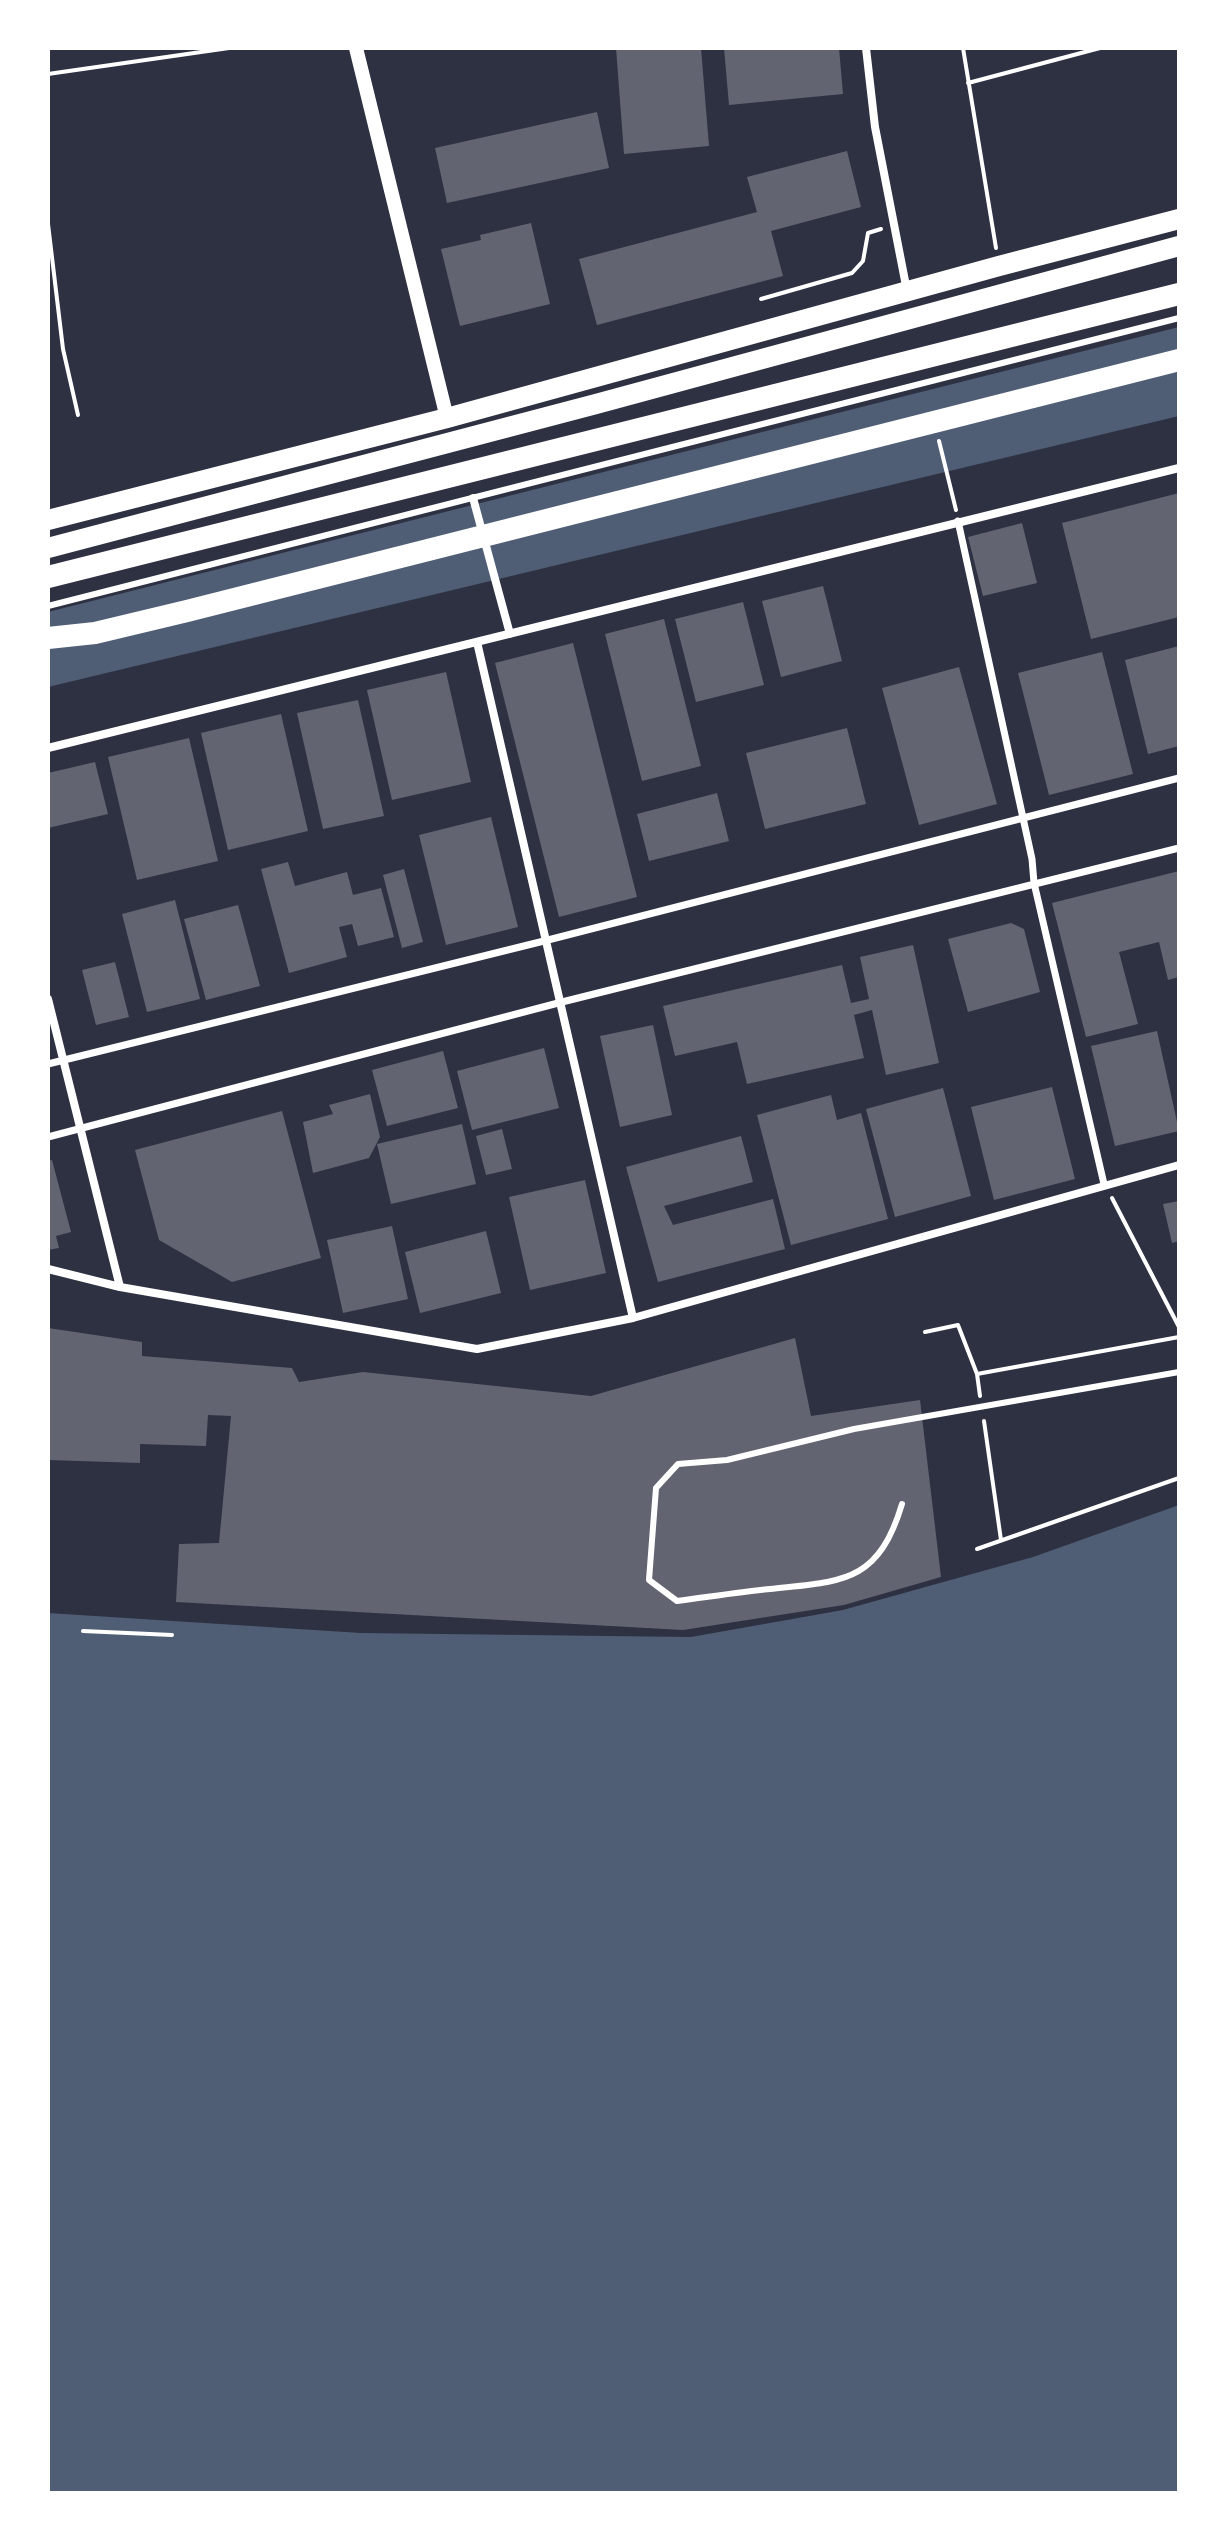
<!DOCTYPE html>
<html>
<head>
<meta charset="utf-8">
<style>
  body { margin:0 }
  #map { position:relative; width:1227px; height:2541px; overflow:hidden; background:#2d3142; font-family:Jost,sans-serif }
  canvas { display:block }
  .frame { position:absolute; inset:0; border:50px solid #fff; pointer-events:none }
</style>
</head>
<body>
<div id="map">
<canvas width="1227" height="2541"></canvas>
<div class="frame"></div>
</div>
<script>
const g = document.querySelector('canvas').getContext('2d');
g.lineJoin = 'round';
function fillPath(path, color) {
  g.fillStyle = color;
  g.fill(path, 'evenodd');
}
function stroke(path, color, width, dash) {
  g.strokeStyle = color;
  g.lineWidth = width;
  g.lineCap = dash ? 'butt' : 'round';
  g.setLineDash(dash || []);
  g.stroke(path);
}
fillPath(new Path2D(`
  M1179,327v89l-1131,271v-75z
  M1179,1505v988h-1131v-880l313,20 330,4 152,-27 190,-53z`), '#4f5d75');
fillPath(new Path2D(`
  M616,48h85l8,98 -85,8z
  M724,48h115l4,46 -114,11z
  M597,112l12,56 -162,35 -12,-55z
  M847,151l14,56 -90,24 12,45 -186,49 -18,-66 178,-47 -10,-35z
  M531,223l19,81 -90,22 -19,-77 40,-9 -1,-5z
  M1179,493v124l-88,22 -29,-116z
  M1022,523l15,60 -54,13 -15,-59z
  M823,586l19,75 -61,16 -19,-76z
  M743,602l21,83 -68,17 -21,-83z
  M664,619l37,147 -59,15 -37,-147z
  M573,643l64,254 -78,20 -64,-254z
  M1179,646v100l-31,8 -23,-94z
  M1102,652l31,122 -84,21 -31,-122z
  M959,667l38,137 -78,21 -37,-137z
  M446,672l25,110 -79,18 -25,-110z
  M358,700l26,116 -61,13 -26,-116z
  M281,714l27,117 -80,19 -27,-117z
  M847,728l19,76 -101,25 -19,-76z
  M189,738l29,123 -81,19 -29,-123z
  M95,762l13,52 -60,14v-55z
  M717,793l12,48 -80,20 -12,-47z
  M491,817l27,110 -72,18 -27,-110z
  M288,862l7,24 52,-14 6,23 28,-7 13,49 -36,9 -6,-22 -13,3 8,30 -58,16 -28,-104z
  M404,869l19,73 -21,6 -19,-73z
  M1179,871v106l-11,3 -9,-38 -40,10 19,72 -52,13 -34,-134z
  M175,900l25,99 -53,13 -25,-98z
  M238,905l22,81 -54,14 -22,-81z
  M1011,923l13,6 16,63 -72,20 -20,-73z
  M913,945l26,118 -53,12 -14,-65 -18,5 10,43 -117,26 -10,-42 -62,14 -12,-50 179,-41 9,38 18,-4 -9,-42z
  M115,962l14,55 -33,8 -14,-55z
  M653,1025l19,90 -52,12 -20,-91z
  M1157,1031l22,100 -64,15 -24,-100z
  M544,1048l15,60 -87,22 -15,-59z
  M443,1051l15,57 -71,18 -15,-56z
  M1052,1087l23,92 -81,21 -23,-93z
  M943,1088l28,108 -76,21 -29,-108z
  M370,1094l10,43 -11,21 -56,15 -10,-51 30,-8 -4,-9z
  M831,1095l6,25 24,-7 27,106 -97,26 -34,-130z
  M282,1111l39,147 -89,24 -73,-42 -24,-90z
  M462,1124l14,60 -85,20 -14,-60z
  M502,1129l10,40 -26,6 -10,-39z
  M741,1136l12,46 -89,24 9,19 100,-26 12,50 -127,33 -32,-115z
  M52,1160l19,72 -15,4 3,12 -11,2v-89z
  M585,1180l21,93 -76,17 -21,-93z
  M1179,1201v40l-7,2 -9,-39z
  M392,1226l16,73 -65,14 -16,-73z
  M486,1231l15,62 -81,20 -15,-61z
  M48,1328l94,14v14l150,12 7,14 64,-10 228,24 204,-58 16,78 109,-16 21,177 -97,28 -161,25 -507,-28 3,-58 40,-1 12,-127 -23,-1 -2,31 -66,-2v19l-92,-3z`), '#626471');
stroke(new Path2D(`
  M963,48l33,200
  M48,74l181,-26
  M968,83l132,-35
  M48,224l15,125 15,66
  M761,299l91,-26 11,-12 5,-28 13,-4
  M939,441l17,69
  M1112,1198l67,129
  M925,1332l33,-7 19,49 3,22
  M977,1374l202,-37
  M984,1421l17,119
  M977,1549l202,-71
  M83,1631l89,4`), '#fff', 4);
stroke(new Path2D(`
  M48,606l1131,-288
  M902,1504c-24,80 -60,77 -132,85 -31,3 -62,8 -93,12l-28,-21 7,-92 22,-24 49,-4 127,-31 325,-57`), '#fff', 6);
stroke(new Path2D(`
  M958,521l74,338 2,24 70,301
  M48,1064l500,-124 631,-162
  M48,1137l514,-135 617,-154`), '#fff', 7);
stroke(new Path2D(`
  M866,48l9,79 32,164
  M473,498l37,136
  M477,642l156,676
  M48,748l1131,-280
  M48,999l72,288
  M48,1269l72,18 357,62 156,-31 546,-153`), '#fff', 8);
stroke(new Path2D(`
  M356,48l91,370`), '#fff', 14);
stroke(new Path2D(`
  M48,520l399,-102 552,-152 180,-47
  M48,548l548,-144 583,-158`), '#fff', 20);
stroke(new Path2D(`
  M48,577l1131,-283
  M48,638l47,-5 92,-22 992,-251`), '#fff', 22);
</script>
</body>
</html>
